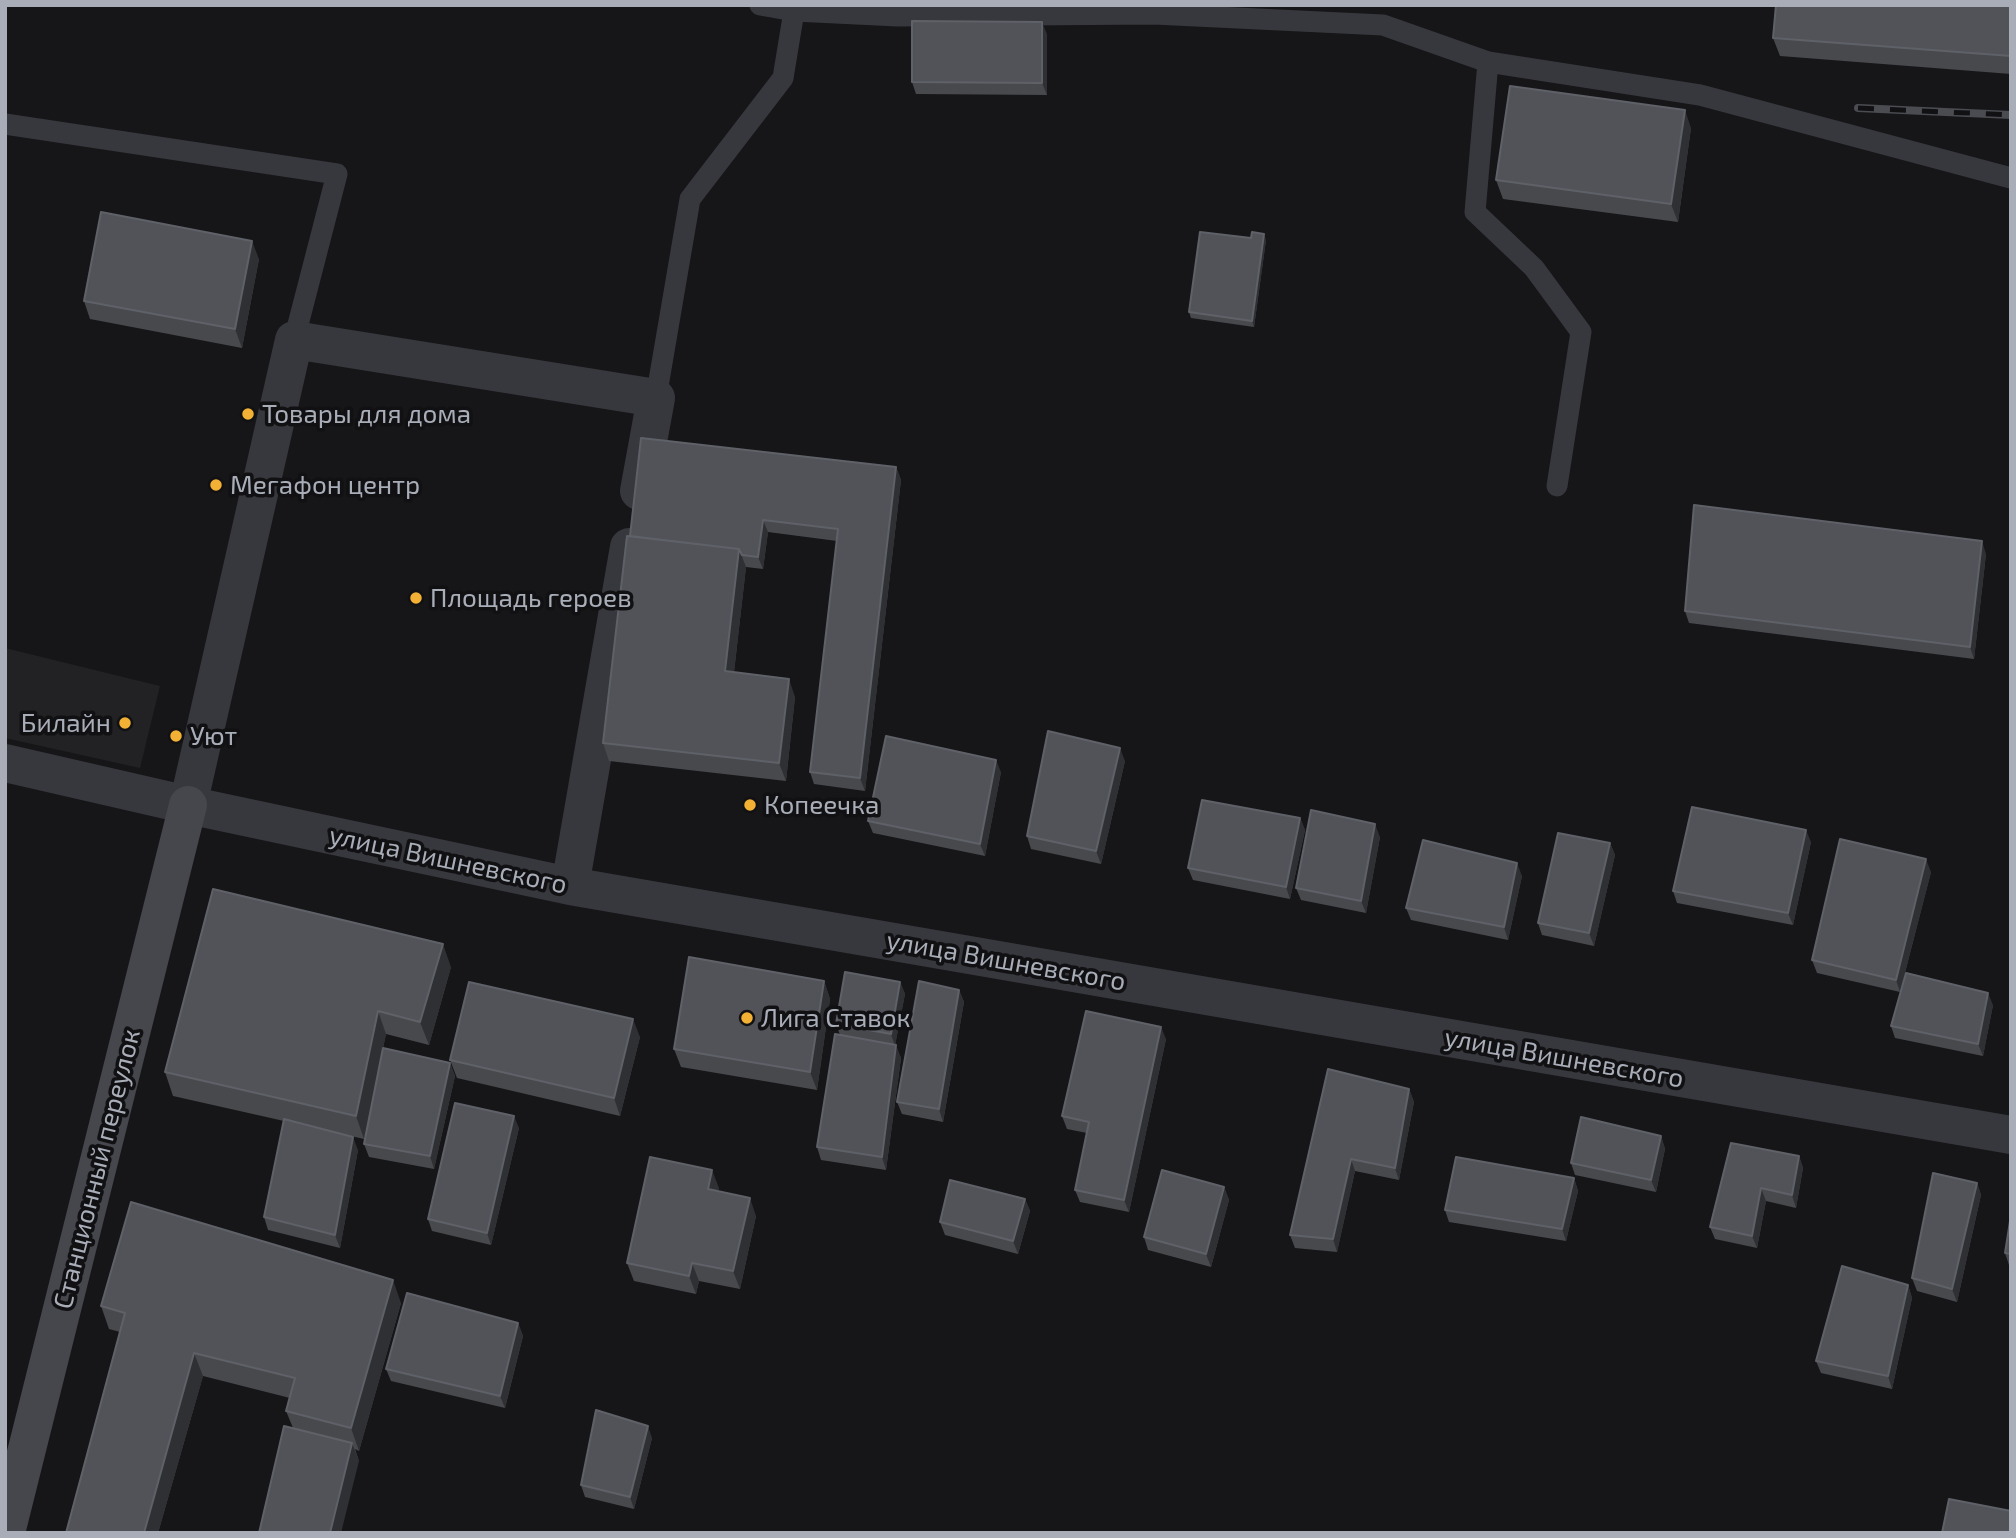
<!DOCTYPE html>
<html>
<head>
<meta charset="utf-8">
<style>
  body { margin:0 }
  #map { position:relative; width:2016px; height:1538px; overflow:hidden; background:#161618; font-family:"Exo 2",sans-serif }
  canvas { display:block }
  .frame { position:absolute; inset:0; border:7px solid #a8adb8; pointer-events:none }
</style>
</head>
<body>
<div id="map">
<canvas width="2016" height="1538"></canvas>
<div class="frame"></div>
</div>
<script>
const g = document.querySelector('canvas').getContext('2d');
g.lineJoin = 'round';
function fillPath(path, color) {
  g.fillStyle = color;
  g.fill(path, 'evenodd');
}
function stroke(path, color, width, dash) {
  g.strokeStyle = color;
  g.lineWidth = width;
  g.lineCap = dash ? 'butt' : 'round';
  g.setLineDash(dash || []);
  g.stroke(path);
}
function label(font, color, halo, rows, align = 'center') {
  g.font = font + ' "Exo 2",sans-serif';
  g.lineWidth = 7;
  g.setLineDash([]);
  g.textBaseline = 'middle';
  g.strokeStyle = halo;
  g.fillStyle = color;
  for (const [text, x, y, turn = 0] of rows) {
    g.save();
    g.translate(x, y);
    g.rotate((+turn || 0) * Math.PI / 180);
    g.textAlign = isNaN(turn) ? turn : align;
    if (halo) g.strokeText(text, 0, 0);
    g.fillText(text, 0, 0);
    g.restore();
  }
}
fillPath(new Path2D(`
  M5,648l155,38 -20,82 -135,-30z`), '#222225');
stroke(new Path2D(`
  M794,11l104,5 256,-2 229,11 105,37
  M5,124l332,50 -43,166
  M656,398l34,-199 93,-121 11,-67 -34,-6
  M1557,486l24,-154 -47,-64 -59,-56 13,-150 212,33 311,83`), '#37383d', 21);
stroke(new Path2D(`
  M5,763l183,42 382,81 1441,249
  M188,805l106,-465 362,58 -17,93
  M570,886l59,-339`), '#37383d', 38);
stroke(new Path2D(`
  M6,1533l182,-728`), '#45474d', 38);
const rail = new Path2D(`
  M1858,108l153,7`);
stroke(rail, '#4a4c52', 8);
stroke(rail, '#111113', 5, [16]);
fillPath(new Path2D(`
  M2011,5v69l-231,-18 -7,-18z
  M1047,34v61l-131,-1 -4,-12z
  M1691,128l-13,94 -175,-23 -7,-19z
  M1266,240l-12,87 -63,-9 -2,-6z
  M259,259l-17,89 -152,-29 -6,-18z
  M896,467l5,13 -36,311 -51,-7 -4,-12 27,-231 -69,-9 -5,37 -17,-2 -12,105 61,25 -9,84 -177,-20 -6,-18 27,-207z
  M1986,554l-12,105 -285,-36 -4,-12z
  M1125,761l-24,103 -70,-15 -4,-13z
  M1001,772l-16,84 -112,-23 -5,-12z
  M1300,818l5,12 -15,69 -97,-19 -5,-12z
  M1380,837l-14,76 -65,-13 -5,-12z
  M1811,842l-18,83 -116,-22 -4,-12z
  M1610,843l5,12 -21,91 -52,-11 -4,-12z
  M1931,872l-31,120 -83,-19 -5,-13z
  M1522,876l-14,64 -97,-20 -5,-12z
  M451,967l-22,78 -43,-11 -3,14 67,15 5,13 -21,93 -65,-12 -5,-13 14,-70 -14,65 -39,-9 33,20 -18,98 -72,-18 -4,-13 20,-96 -111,-25 -8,-24z
  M824,981l6,18 -13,91 -136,-23 -7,-18z
  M900,982l5,12 -10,51 6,13 -15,112 -65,-10 -4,-13 23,-112 -4,-11z
  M959,990l5,12 -21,120 -41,-8 -5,-12z
  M1993,1005l-10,51 -88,-18 -4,-12z
  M640,1037l-20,79 -163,-38 -7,-18z
  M1166,1039l-37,173 -49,-10 -5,-12 12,-57 -20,-4 -5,-13z
  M1328,1069l81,20 5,13 -15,78 -44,-9 -18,81 -42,-4 -5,-13z
  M519,1128l-28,117 -59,-14 -4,-12z
  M1661,1136l4,13 -9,43 -81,-17 -4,-12z
  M1799,1156l4,12 -7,40 -30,-7 -9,47 -42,-9 -5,-12z
  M1574,1178l4,13 -12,50 -117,-19 -4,-12z
  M1977,1183l4,12 -24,107 -40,-11 -5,-13z
  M1224,1187l5,13 -18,67 -63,-17 -4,-13z
  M719,1188l-1,3 38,25 -16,73 -41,-8 -3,13 -62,-13 -7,-18z
  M1025,1199l5,12 -12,43 -73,-19 -5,-13z
  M2005,1253l6,1v12l-2,-1z
  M1908,1285l4,13 -20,91 -71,-16 -5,-12z
  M401,1303l-42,148 -4,-2 4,12 -66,-33 -7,-17 4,-13 -87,-22 -45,157h-92l54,-201 -11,-3 -8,-23z
  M518,1323l5,13 -18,72 -114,-27 -5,-12z
  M652,1438l-18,71 -49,-12 -4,-12z`), '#47494d');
fillPath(new Path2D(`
  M1042,22l5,12v61l-5,-12z
  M1685,110l6,18 -13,94 -7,-18z
  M1264,234l2,6 -12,87 -2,-6z
  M252,241l7,18 -17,89 -7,-19z
  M896,467l5,13 -36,311 -5,-13z
  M763,520l5,12 -5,37 -5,-12z
  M1982,541l4,13 -12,105 -4,-12z
  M739,549l7,18 -14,123 -7,-19z
  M789,679l6,18 -9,84 -7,-18z
  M1120,748l5,13 -24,103 -5,-13z
  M996,760l5,12 -16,84 -5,-12z
  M1300,818l5,12 -15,69 -4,-12z
  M1375,824l5,13 -14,76 -5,-12z
  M1806,830l5,12 -18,83 -5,-12z
  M1610,843l5,12 -21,91 -5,-13z
  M1926,859l5,13 -31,120 -4,-12z
  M1517,863l5,13 -14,64 -4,-13z
  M443,944l8,23 -22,78 -9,-23z
  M824,981l6,18 -13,91 -7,-18z
  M900,982l5,12 -10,52 -4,-12z
  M959,990l5,12 -21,120 -4,-13z
  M1988,993l5,12 -10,51 -5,-12z
  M378,1011l8,23 -22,105 -8,-23z
  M633,1019l7,18 -20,79 -6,-18z
  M1161,1027l5,12 -37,173 -5,-12z
  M896,1045l5,13 -15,112 -4,-13z
  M450,1063l5,13 -21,93 -4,-13z
  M1409,1089l5,13 -15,78 -4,-12z
  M514,1116l5,12 -28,117 -4,-12z
  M1661,1136l4,13 -9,43 -5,-12z
  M353,1137l5,13 -18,98 -5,-13z
  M1799,1156l4,12 -7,40 -4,-13z
  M1351,1159l4,12 -18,81 -4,-13z
  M712,1170l7,18 -4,20 -7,-19z
  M1574,1178l4,13 -12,50 -4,-12z
  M1977,1183l4,12 -24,107 -5,-13z
  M1224,1187l5,13 -18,67 -5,-13z
  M1761,1188l5,13 -9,47 -5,-12z
  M750,1198l6,18 -16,73 -7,-18z
  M1025,1199l5,12 -12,43 -5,-13z
  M692,1263l7,18 -3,13 -7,-18z
  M393,1280l8,23 -42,148 -8,-23z
  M1908,1285l4,13 -20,91 -4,-13z
  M518,1323l5,13 -18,72 -5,-12z
  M194,1353l9,23 -45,157h-14z
  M648,1426l4,12 -18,71 -4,-12z
  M352,1443l7,18 -18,72h-11z`), '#2f3033');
const building = new Path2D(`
  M1776,5h235v51l-238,-18z
  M912,21l130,1v61l-130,-1z
  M1510,86l175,24 -14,94 -175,-24z
  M101,212l151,29 -17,88 -151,-28z
  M1200,232l51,6 1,-6 12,2 -12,87 -63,-9z
  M641,438l255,29 -36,311 -50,-6 28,-243 -75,-9 -5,37 -16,-2 -3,-6 -109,-13z
  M1694,505l288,36 -12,106 -285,-36z
  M627,536l112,13 -14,122 64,8 -10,84 -176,-20z
  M1048,731l72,17 -24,103 -69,-15z
  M886,736l110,24 -16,84 -112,-23z
  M1202,800l98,18 -14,69 -98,-19z
  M1692,807l114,23 -18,83 -115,-22z
  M1311,810l64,14 -14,77 -65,-13z
  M1558,833l52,10 -21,90 -51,-10z
  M1840,839l86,20 -30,121 -84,-20z
  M1423,840l94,23 -13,64 -98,-19z
  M213,889l230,55 -23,78 -42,-11 -22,105 -191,-44z
  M689,957l135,24 -14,91 -136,-23z
  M845,972l55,10 -9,52 -55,-10z
  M1906,973l82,20 -10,51 -87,-18z
  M919,981l40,9 -20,119 -42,-7z
  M469,982l164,37 -19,79 -164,-38z
  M1086,1011l75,16 -37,173 -49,-10 14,-68 -27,-6z
  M835,1034l61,11 -14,112 -65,-10z
  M383,1048l67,15 -20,93 -66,-12z
  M1328,1069l81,20 -14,79 -44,-9 -18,80 -43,-4z
  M455,1103l59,13 -27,117 -59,-14z
  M1581,1117l80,19 -10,44 -80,-17z
  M284,1119l69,18 -18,98 -71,-18z
  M1731,1143l68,13 -7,39 -31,-7 -9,48 -42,-9z
  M650,1157l62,13 -4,19 42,9 -17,73 -41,-8 -3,13 -62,-13z
  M1456,1157l118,21 -12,51 -117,-19z
  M1162,1170l62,17 -18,67 -62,-17z
  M1933,1173l44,10 -25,106 -40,-11z
  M950,1180l75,19 -12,42 -73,-19z
  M131,1202l262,78 -42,148 -65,-17 9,-33 -101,-25 -50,180h-78l59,-220 -24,-7z
  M2011,1215v39l-6,-1z
  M1842,1266l66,19 -20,91 -72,-15z
  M407,1293l111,30 -18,73 -114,-27z
  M596,1410l52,16 -18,71 -49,-12z
  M284,1426l68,17 -22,90h-71z
  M1949,1499l62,12v22h-69z`);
fillPath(building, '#525359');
stroke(building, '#5f6168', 2);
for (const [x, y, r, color] of [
  [248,414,7,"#f2b134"],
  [216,485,7,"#f2b134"],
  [416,598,7,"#f2b134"],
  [125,723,7,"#f2b134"],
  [176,736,7,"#f2b134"],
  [750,805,7,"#f2b134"],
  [747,1018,7,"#f2b134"]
]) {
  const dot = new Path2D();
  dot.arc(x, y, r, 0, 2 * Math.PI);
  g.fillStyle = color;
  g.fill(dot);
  stroke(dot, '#111113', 2.5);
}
label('26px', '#a8adb8', '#111113', [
  ["Товары для дома",262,414],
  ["Мегафон центр",230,485],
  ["Площадь героев",430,598],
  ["Билайн",111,723,"right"],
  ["Уют",190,736],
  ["Копеечка",764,805],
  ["Лига Ставок",761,1018]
], 'left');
label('26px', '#a8adb8', '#111113', [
  ["улица Вишневского",448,860,12],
  ["улица Вишневского",1006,961,10],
  ["улица Вишневского",1564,1058,10],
  ["Станционный переулок",97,1169,-76]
]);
</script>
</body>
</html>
